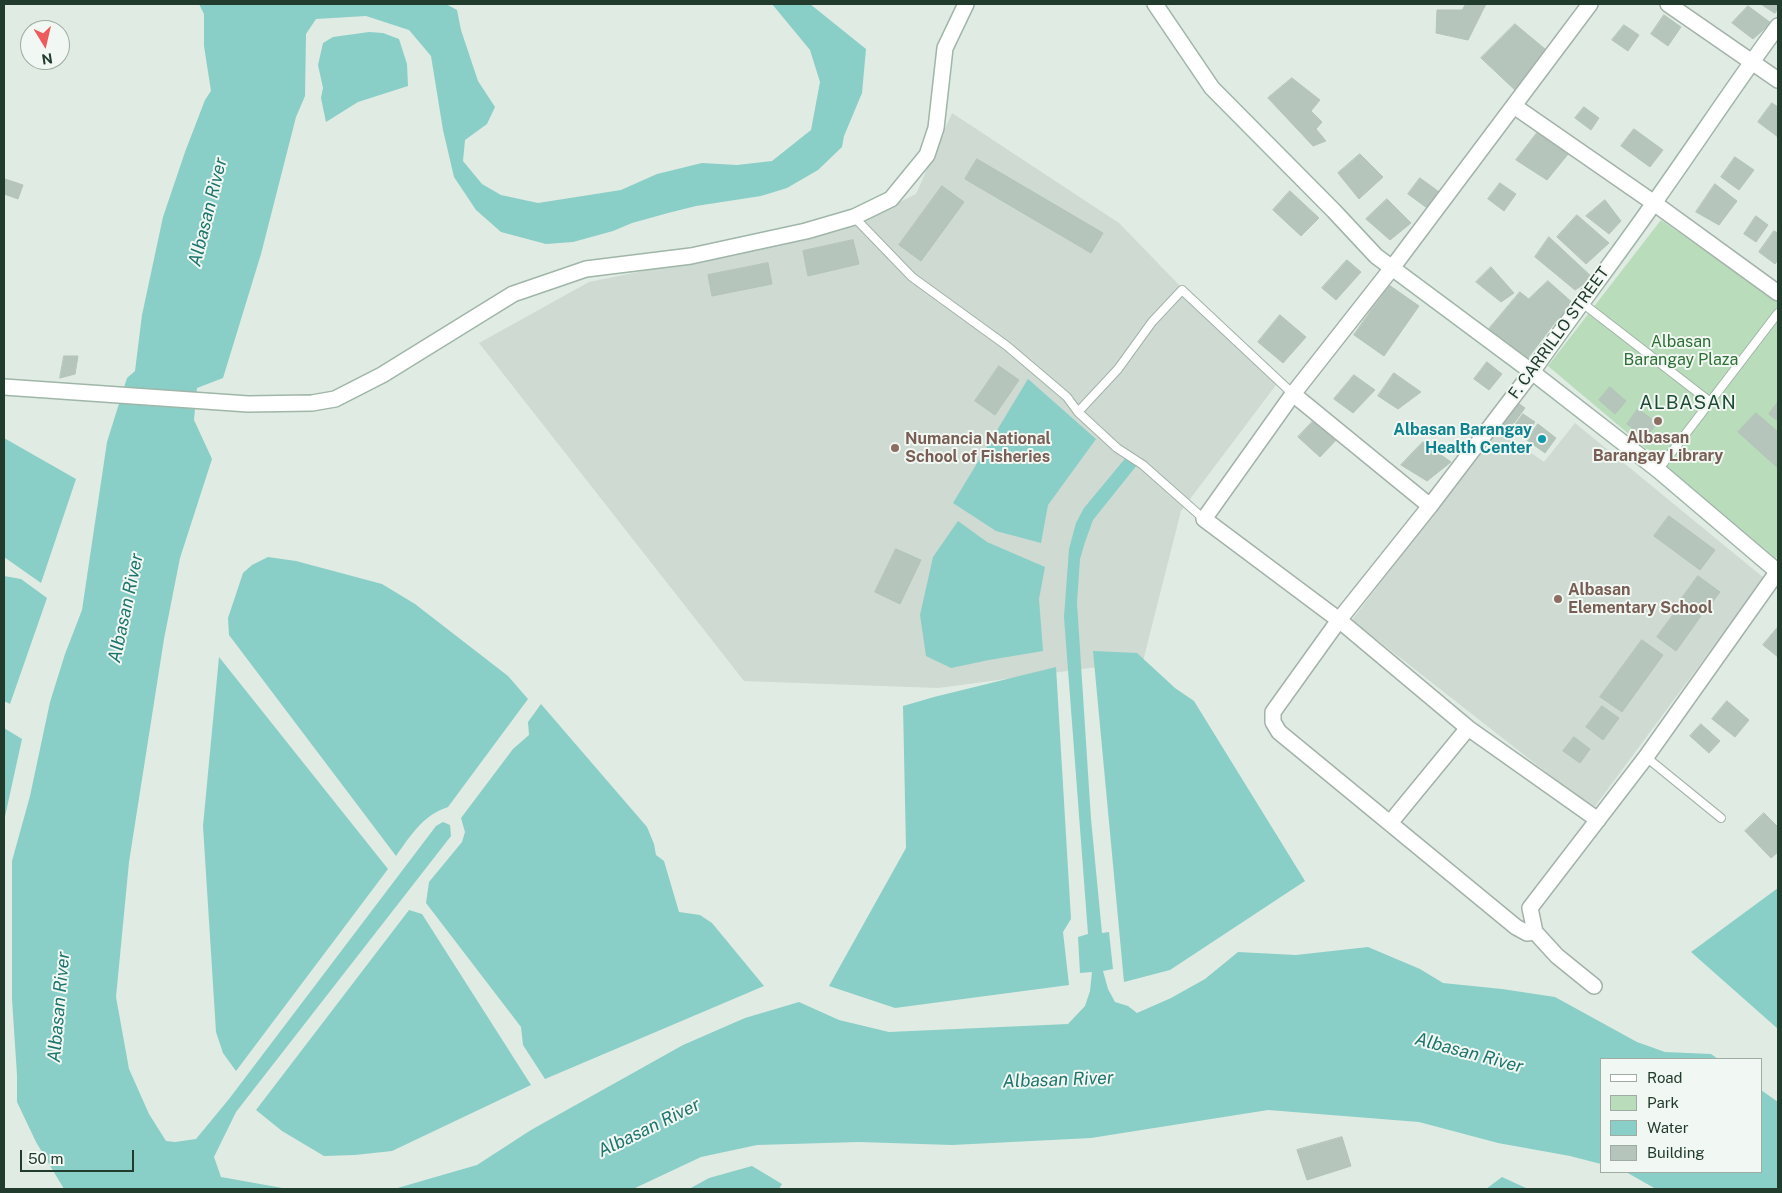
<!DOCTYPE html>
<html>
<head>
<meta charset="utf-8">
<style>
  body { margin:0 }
  #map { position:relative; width:1782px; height:1193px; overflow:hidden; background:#e0ebe3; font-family:"Public Sans",sans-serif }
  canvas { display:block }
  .frame { position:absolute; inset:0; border:5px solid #213b2d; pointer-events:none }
  .legend { position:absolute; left:1600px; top:1058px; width:162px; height:115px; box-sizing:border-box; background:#f1f7f2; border:1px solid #9eaca3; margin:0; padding:6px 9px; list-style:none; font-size:15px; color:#213b2d }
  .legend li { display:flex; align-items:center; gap:10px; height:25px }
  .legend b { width:25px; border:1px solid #9eaca3 }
  .north { position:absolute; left:20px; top:20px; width:50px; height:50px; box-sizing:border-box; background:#f1f7f2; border:1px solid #9eaca3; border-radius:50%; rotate:171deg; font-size:14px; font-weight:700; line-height:20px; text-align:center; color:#213b2d }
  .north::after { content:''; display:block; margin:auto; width:18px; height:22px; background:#ee5b5d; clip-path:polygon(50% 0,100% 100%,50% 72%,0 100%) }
  .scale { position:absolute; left:20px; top:1150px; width:114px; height:22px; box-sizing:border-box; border:2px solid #213b2d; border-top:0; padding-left:6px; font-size:15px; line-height:18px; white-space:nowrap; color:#213b2d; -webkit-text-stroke:4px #f1f7f2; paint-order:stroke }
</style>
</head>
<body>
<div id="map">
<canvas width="1782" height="1193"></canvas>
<div class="frame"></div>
<ul class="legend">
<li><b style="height:6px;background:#fff"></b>Road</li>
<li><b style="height:14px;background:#b9dcba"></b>Park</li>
<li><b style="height:14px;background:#89cfc7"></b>Water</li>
<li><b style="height:14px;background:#b6c5bb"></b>Building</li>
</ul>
<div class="north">N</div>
<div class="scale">50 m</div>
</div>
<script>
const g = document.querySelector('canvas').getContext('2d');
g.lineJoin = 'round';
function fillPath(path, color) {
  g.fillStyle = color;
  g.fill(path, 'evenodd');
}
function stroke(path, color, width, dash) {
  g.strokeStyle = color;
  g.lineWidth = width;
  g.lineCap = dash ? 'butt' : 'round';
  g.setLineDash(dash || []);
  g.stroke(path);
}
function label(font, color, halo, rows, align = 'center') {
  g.font = font + ' "Public Sans",sans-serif';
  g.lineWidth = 4;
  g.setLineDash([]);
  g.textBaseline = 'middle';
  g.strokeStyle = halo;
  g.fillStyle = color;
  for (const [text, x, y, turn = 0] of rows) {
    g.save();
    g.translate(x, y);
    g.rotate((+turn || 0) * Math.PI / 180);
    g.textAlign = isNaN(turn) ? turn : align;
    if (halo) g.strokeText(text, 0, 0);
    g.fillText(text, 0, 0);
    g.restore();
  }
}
fillPath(new Path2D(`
  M952,113l167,110 157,162 -95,126 -38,150 -205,27 -194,-7 -265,-338 110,-61 254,-52 73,-36z
  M1575,423l189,155 -171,231 -241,-189 145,-191 47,33z`), '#cedad2');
fillPath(new Path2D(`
  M1661,220l117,82v253l-2,3 -228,-192z`), '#b9dcba');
fillPath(new Path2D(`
  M199,4h247l11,6 4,20 17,51 17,26 -8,17 -22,16 -2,21 19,23 19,11 37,8 83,-13 36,-16 45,-11 35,2 35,-4 39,-31 9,-48 -10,-32 -38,-46h38l56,45 -4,44 -18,43 -2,11 -24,23 -31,18 -26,8 -65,10 -28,7 -36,10 -19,8 -40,11 -27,2 -45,-12 -25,-22 -22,-33 -11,-47 -12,-74 -22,-26 -43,-14 -50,3 -10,15 -1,62 -9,21 -35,137 -38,124 -26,10 -3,32 18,39 -32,99 -16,81 -35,223 -13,135 13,72 20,45 17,27 9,1 21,-3 33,-40 207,-273 7,-4 7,3 1,11 -215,276 -22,45 7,20 67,12h-224l-28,-47 -19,-40v-27l-5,-76v-138l18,-65 20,-94 15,-48 17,-44 25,-168 20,-64 8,-7 7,-56 21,-98 22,-65 20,-52 6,-9 -7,-45v-32z
  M369,32l14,1 16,6 8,25 1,22 -50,16 -32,20 -5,-24 2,-10 -5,-23 5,-22 10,-6z
  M1028,379l68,60 -48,66 -7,38 -45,-12 -43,-28z
  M4,438l72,41 -35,104 -37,-26z
  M1128,455l9,10 -44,55 -8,22 -5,17 -3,44 14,216 11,114 7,-1 4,37 -10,2 5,18 7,13 13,4 9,7 34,-15 34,-19 33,-27 58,3 72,-8 52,22 23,14 59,6 53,8 82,45 28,10 46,2 7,5h-117v105l-31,-8 -72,-13 -79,-21 -151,-12 -177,28 -139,7 -93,-3 -102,3 -56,12 -68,32h-239l83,-24 54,-35 152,-85 62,-27 54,-16 40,18 50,12 179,-8 17,-18 5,-15 2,-19 -12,1 -2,-36 10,-3 -24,-317 5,-68 7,-26 8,-15z
  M958,521l29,21 58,25 -6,32 4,52 -54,9 -38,8 -25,-12 -6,-41 13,-58z
  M268,557l28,4 86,23 33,20 93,72 20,23 -80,108c-25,8 -37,28 -52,49l-167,-221 -1,-17 15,-45 9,-8z
  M4,576l17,3 26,19 -37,106 -6,-3z
  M1093,651l44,2 38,35 19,13 111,180 -135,89 -46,12z
  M219,657l169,212 -152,202 -13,-18 -7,-21 -13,-206z
  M1056,667l15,252 -8,13 6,53 -174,23 -66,-22 77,-138 -3,-142 31,-9z
  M541,704l106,123 7,17 2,11 8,6 15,51 21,3 12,8 52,63 -219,93 -22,-34 -2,-18 -95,-124 3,-21 33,-40 3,-10 -4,-14 52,-69 16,-14 -1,-13z
  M4,728l18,11 -18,82z
  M1778,888v141l-87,-77z
  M409,910l13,4 109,171 -139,66 -37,4 -31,1 -42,-25 -26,-21z
  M1761,1090l17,12v87h-122l-30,-17h135z
  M752,1166l30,18 -3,5h-90l20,-11z
  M1502,1177l26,12h-42z`), '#89cfc7');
const building = new Path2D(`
  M1466,4h20l-18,36 -32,-7 1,-23h25z
  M1761,4h17v5l-3,4z
  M1748,6l23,17 -18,16 -21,-16z
  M1664,15l17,12 -13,19 -17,-12z
  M1515,24l30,25 -29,42 -35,-33z
  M1624,25l15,10 -11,16 -16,-11z
  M1292,78l28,22 -9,11 11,11 -6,7 10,12 -13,5 -45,-48z
  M1772,103l6,4v30l-20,-15z
  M1584,107l15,11 -8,12 -16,-12z
  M1634,129l29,21 -13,17 -29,-21z
  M1537,133l32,20 -22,27 -31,-20z
  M1360,154l23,23 -24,22 -21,-26z
  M1735,157l19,13 -15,20 -18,-13z
  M977,159l126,74 -12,20 -126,-74z
  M1420,178l22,16 -15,14 -19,-14z
  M5,179l18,6 -5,14 -14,-5z
  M1500,183l16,11 -12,17 -16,-12z
  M1715,184l22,17 -18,24 -23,-13z
  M942,186l22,16 -43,59 -22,-16z
  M1290,191l29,27 -18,18 -28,-26z
  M1387,199l24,24 -21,17 -24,-21z
  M1605,200l16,21 -12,13 -23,-18z
  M1577,215l32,28 -23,21 -29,-27z
  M1756,216l12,9 -12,17 -12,-8z
  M1774,231l4,2v27l-3,4 -16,-12z
  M1549,237l44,41 -18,12 -40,-33z
  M853,240l6,24 -51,12 -5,-25z
  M1347,260l14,12 -25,28 -14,-12z
  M768,263l4,21 -60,12 -4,-21z
  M1491,267l23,26 -13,9 -25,-20z
  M1548,281l26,23 -18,17 -27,-22z
  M1389,285l30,21 -35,50 -30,-21z
  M1520,292l36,29 -28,37 -39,-29z
  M1280,315l26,22 -23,26 -25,-21z
  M64,356h14l-3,18 -15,4z
  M1487,362l15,12 -13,16 -15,-11z
  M999,366l20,14 -24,35 -20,-14z
  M1394,373l27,19 -23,17 -20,-13z
  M1354,375l21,15 -22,23 -19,-14z
  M1610,387l16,14 -11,13 -16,-14z
  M1515,401l10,7 -16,22 -10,-7z
  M1778,402v19l-9,-7z
  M1638,409l19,14 -11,15 -19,-14z
  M1756,413l22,19v36l-40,-36z
  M1523,414l12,8 -11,15 -12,-8z
  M1315,419l23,19 -18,19 -22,-20z
  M1538,424l18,14 -11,15 -18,-13z
  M1423,442l28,20 -24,19 -26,-16z
  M1669,516l46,34 -15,20 -46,-34z
  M896,549l25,11 -21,44 -25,-12z
  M1698,576l22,16 -16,21 -22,-15z
  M1682,603l19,13 -25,35 -19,-14z
  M1778,627v30l-15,-12z
  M1642,640l21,15 -41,57 -22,-15z
  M1727,701l22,19 -14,17 -23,-18z
  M1602,706l17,12 -16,22 -17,-13z
  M1701,724l19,17 -11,12 -19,-17z
  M1574,737l16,12 -10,14 -17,-12z
  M1764,813l14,14v25l-7,6 -26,-27z
  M1342,1137l9,29 -44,14 -10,-30z`);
fillPath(building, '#b6c5bb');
stroke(building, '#b3c4b8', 1);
const lane = new Path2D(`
  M854,217l58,60 95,69 60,51 11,15 39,36 26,17 61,54
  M1581,302l128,99
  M1078,412l40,-43 34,-47 30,-32 111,104
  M1658,470l120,-157
  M1646,757l75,61`);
const street = new Path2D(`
  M1590,4l-198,264 -99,126 -89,125 135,101 129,108 130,92
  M1668,4l110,76
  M1514,106l140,97 124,90
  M1532,372l-102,134 -91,114 -66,92v10l6,10 237,195 11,6 8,-1 -5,-24 116,-151 132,-186
  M1293,394l137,112
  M1390,823l78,-95
  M1535,932l22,24 37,30`);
const secondary = new Path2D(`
  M1155,4l57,84 122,123 42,45 156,116 126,98 120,102
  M1532,372c40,-57 82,-112 122,-169 42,-59 81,-119 124,-177
  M4,387l244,17 64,-1 23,-4 47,-24 131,-81 73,-25 105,-13 115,-25 48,-14 37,-18 36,-44 9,-27 9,-80 21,-44`);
stroke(lane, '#a3b3a9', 10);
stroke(street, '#a3b3a9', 18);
stroke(secondary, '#9fb6a8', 18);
stroke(lane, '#fff', 8);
stroke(street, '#fff', 15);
stroke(secondary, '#fff', 15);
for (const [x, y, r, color] of [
  [1658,421,5,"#8d6e63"],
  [1542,439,5,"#0f9aa8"],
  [895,448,5,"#8d6e63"],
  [1558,599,5,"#8d6e63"]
]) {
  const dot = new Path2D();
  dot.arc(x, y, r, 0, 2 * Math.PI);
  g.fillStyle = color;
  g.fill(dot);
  stroke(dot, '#f1f7f2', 2);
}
label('16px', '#213b2d', '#f1f7f2', [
  ["F. CARRILLO STREET",1559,333,-54]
]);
label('16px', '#2d7035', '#f1f7f2', [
  ["Albasan",1681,342],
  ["Barangay Plaza",1681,360]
]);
label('bold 16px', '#0d838f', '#f1f7f2', [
  ["Albasan Barangay",1532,430],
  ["Health Center",1532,448]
], 'right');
label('bold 16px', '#785e54', '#f1f7f2', [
  ["Albasan",1658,438,"center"],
  ["Barangay Library",1658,456,"center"],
  ["Numancia National",905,439],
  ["School of Fisheries",905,457],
  ["Albasan",1568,590],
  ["Elementary School",1568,608]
], 'left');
label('italic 18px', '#1d756d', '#f1f7f2', [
  ["Albasan River",208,212,-76],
  ["Albasan River",126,608,-78],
  ["Albasan River",59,1007,-85],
  ["Albasan River",1469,1053,15],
  ["Albasan River",1058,1080,-2],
  ["Albasan River",649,1128,-26]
]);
g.letterSpacing = '1px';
label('19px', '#1e4c35', '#f1f7f2', [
  ["ALBASAN",1688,403]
]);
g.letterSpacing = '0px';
</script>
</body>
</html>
